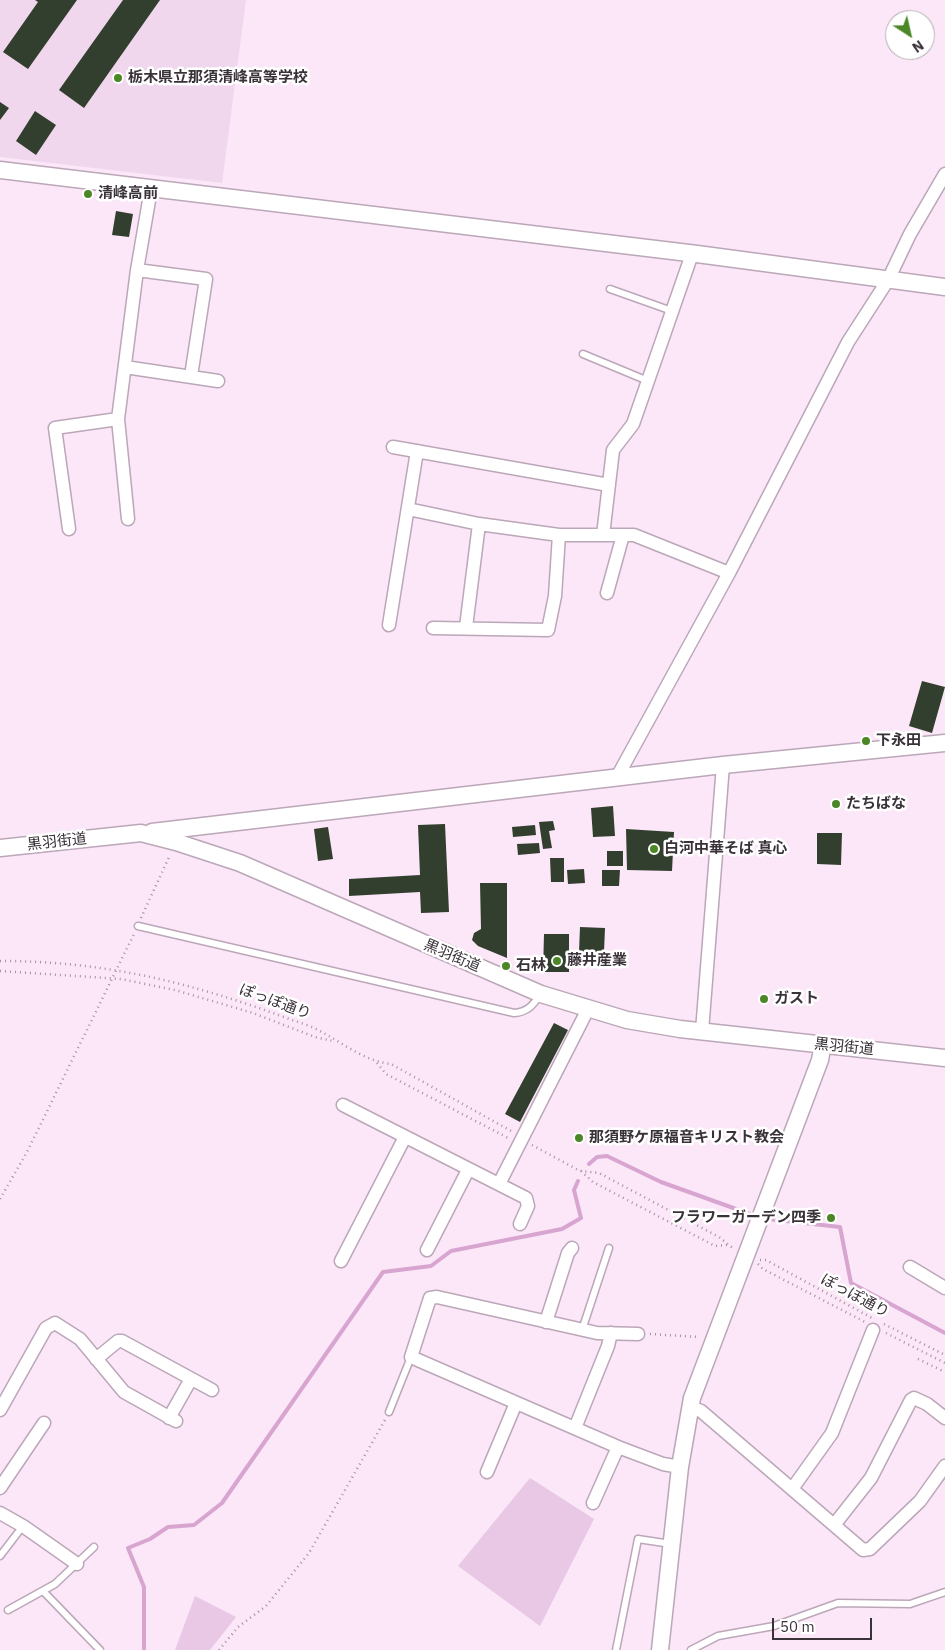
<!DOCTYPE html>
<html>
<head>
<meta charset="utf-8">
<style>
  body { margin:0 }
  #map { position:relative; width:945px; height:1650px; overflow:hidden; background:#fbe7f8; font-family:"IBM Plex Sans",sans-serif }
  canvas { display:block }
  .north { position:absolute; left:885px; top:10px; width:50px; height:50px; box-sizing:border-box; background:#fff; border:1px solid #b0adb0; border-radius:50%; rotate:145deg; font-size:14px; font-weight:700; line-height:20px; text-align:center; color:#3a3239 }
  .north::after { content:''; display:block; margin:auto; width:18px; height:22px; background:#4b8726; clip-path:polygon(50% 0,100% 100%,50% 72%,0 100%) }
  .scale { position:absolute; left:772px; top:1618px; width:100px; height:22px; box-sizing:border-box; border:2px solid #3a3239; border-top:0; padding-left:6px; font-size:15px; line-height:18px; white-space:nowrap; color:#3a3239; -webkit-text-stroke:4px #fff; paint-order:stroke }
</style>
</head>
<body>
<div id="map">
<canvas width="945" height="1650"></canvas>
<div class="north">N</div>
<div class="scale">50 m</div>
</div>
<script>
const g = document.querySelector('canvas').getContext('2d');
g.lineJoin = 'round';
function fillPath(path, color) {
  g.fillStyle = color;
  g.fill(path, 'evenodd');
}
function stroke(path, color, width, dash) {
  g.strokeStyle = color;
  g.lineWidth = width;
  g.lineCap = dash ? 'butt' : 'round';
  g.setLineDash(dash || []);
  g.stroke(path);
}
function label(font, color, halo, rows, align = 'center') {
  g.font = font + ' "IBM Plex Sans","Noto Sans JP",sans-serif';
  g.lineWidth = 5;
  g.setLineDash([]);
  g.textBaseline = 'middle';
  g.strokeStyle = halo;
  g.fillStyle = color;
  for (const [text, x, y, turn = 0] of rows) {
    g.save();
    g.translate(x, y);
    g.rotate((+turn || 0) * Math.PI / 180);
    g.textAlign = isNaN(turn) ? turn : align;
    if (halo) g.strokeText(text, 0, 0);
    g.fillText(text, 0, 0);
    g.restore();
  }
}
fillPath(new Path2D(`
  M0,0h246l-24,183 -222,-26z`), '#f0d7ed');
fillPath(new Path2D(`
  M530,1478l64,41 -54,107 -82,-60z
  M195,1596l41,21 -26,33h-35z`), '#e8c8e4');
stroke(new Path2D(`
  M589,1164l8,-7 10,-1 54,26 89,32
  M768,1219l72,8 11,56 94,50
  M144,1650v-63l-16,-39 22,-9 18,-12 26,-2 28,-22 161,-231 48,-6 20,-15 111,-22 19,-11 -7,-28 4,-9`), '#d7a5d0', 4);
fillPath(new Path2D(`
  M35,0h42l-49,69 -25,-17 35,-50z
  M123,0h37l-76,108 -25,-18z
  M0,102l9,6 -9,12z
  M35,111l21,14 -20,30 -20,-14z
  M116,211l17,3 -4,23 -17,-2z
  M922,681l23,6 -13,46 -23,-7z
  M613,806l2,30 -22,1 -2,-29z
  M553,821l2,9 -6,1 3,17 -9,1 -4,-27z
  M445,824l4,88 -28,1 -1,-21 -71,4v-17l71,-4 -2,-50z
  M535,825l1,10 -23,2 -1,-10z
  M328,827l5,32 -15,2 -4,-32z
  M626,829l48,3 -2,39 -45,-1z
  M817,833h25l-1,32 -24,-1z
  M539,843l1,10 -22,2 -1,-11z
  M607,851h16v15h-16z
  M550,858h14v24h-13z
  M584,869l1,14 -17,1 -1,-14z
  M602,870h18l-1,16h-17z
  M480,883h27v75l-29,-12 -6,-6 2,-7 7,-4z
  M580,927l25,1 -1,24h-25z
  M544,934h25v38h-26z
  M554,1023l14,7 -48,92 -15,-8z`), '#333f2e');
const service = new Path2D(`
  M610,289l62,22
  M583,354l65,27
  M138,926l376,87c14,-1 19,-8 27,-19
  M582,1330l27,-82
  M389,1412l22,-55
  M0,1556l23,-30
  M43,1591l57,59
  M8,1610l47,-26 39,-37
  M616,1650l22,-111 33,5
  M691,1650l27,-14 56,-10 64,-23 72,1 35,-12`);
const minor = new Path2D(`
  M137,270l69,9 -15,97
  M125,367l93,14
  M393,447l216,38
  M408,509l71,15
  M128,519l-10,-100 19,-149 14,-81
  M69,529l-14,-101 63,-9
  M603,535l10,-85 20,-26 59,-170
  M607,593l16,-58
  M389,625l28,-174
  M466,627l13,-103 80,11h75l95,38
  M433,628l115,2 7,-34 4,-61
  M616,779l113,-206 119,-231 40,-62 22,-46 35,-60
  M702,1031l21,-266
  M343,1105l183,93 2,8 -8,18
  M499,1184l89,-175
  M427,1250l41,-80
  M341,1261l64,-124
  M910,1267l35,21
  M546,1322l22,-69 4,-5
  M638,1334l-41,-1 -160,-36 -7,1 -19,59 207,90 45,17 17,3
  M96,1359l22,-18h4l90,49
  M690,1407l11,4 162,139 7,-1 50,-48 25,-35
  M0,1410l46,-82 9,-5 25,16 44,53 52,29
  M169,1418l22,-39
  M575,1428l33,-82 3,-13
  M487,1472l29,-69
  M0,1488l44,-65
  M792,1489l40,-56 41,-103
  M593,1503l25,-56
  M0,1513l23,13 54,38
  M834,1525l37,-47 40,-78 3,-2 13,6 18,14`);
const tertiary = new Path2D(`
  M0,170l697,84 248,33
  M152,832l571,-67 222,-22
  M0,848l141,-15 35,9 64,21 301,131 86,26 53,9 265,29
  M660,1650l20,-183 12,-69 128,-338 3,-16`);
stroke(service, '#bba7b8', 9);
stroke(minor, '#bba7b8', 15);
stroke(tertiary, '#bba7b8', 19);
stroke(new Path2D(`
  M141,918l29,-63
  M0,961c106,0 193,22 292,59 9,3 19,6 28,11 23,12 44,30 71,33l122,68
  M0,971l121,8 54,11 78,23 62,24 18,4
  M377,1063l9,11 122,64
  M532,1145l48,26 19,2 120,64 15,12
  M581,1171l12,11 122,64 12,-1
  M0,1199l27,-47 107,-218
  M760,1260h6l106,58
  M758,1264l5,5 102,53
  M884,1324l61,31
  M886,1333l59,30
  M650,1334l49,3
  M918,1359l27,13
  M219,1650l19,-23 28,-21 43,-53 76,-133`), '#a1939f', 2.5, [1, 4]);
stroke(service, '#fff', 6);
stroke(minor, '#fff', 12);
stroke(tertiary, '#fff', 16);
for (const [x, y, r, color] of [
  [118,78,5,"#4b8726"],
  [88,194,5,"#4b8726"],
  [866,741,5,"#4b8726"],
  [836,804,5,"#4b8726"],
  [654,849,5,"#4b8726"],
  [557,961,5,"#4b8726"],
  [506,966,5,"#4b8726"],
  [764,999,5,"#4b8726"],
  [579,1138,5,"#4b8726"],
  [831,1218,5,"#4b8726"]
]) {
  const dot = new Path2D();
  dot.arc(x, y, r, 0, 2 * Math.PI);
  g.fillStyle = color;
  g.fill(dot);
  stroke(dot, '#fff', 2);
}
label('bold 15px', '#3a3239', '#fff', [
  ["栃木県立那須清峰高等学校",128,78],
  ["清峰高前",98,194],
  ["下永田",876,741],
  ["たちばな",846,804],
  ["白河中華そば 真心",664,849],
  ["藤井産業",567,961],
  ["石林",516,966],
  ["ガスト",774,999],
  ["那須野ケ原福音キリスト教会",589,1138],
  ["フラワーガーデン四季",821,1218,"right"]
], 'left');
label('15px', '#3a3239', '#fff', [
  ["黒羽街道",57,842,-6],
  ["黒羽街道",452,956,23],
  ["ぽっぽ通り",275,1002,20],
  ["黒羽街道",844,1047,6],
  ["ぽっぽ通り",855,1296,28]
]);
</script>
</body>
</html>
